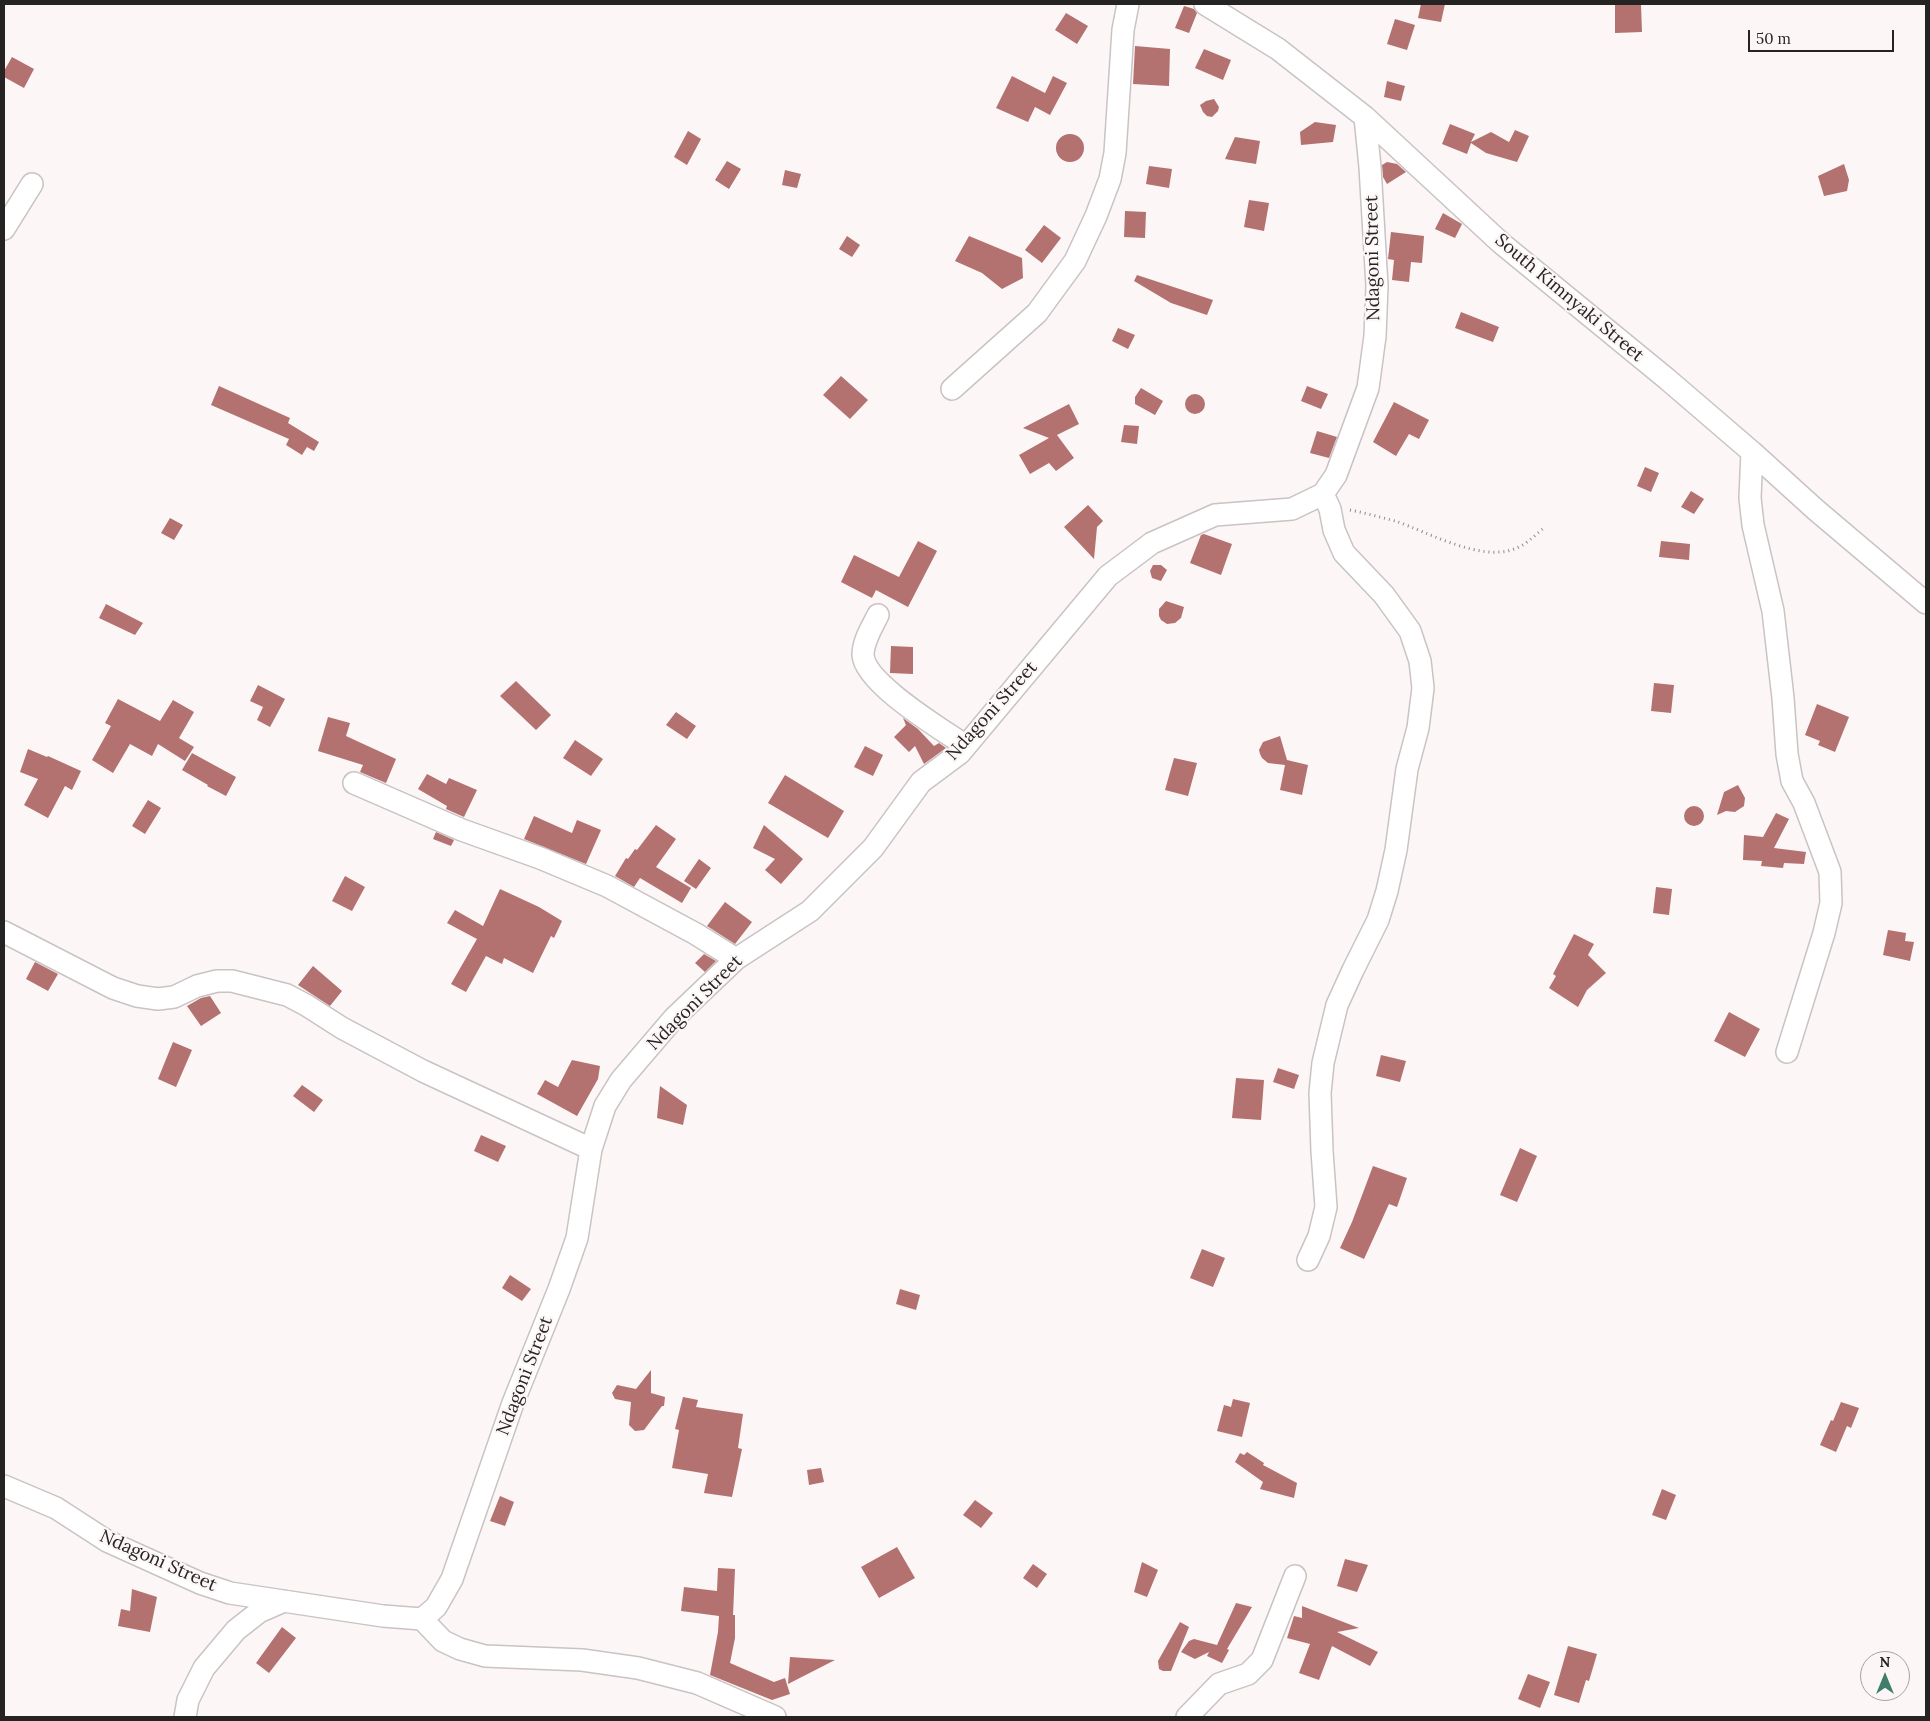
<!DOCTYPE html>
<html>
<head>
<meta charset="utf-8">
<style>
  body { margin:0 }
  #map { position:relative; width:1930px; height:1721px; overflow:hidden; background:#fcf6f6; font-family:Lora,serif }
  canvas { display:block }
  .frame { position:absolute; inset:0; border:5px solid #262323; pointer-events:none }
  .north { position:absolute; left:1860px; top:1651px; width:50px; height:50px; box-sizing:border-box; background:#fcf6f6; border:1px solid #a6a2a2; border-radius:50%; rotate:0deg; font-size:14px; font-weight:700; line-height:20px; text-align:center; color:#262323 }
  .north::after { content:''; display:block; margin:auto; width:18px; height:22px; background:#407e6b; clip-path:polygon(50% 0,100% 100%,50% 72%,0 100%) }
  .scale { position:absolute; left:1748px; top:30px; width:146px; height:22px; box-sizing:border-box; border:2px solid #262323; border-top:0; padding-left:6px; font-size:15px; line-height:18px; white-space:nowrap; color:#262323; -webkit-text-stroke:4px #fcf6f6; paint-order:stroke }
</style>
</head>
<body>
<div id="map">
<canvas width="1930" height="1721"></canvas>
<div class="frame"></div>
<div class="north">N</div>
<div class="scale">50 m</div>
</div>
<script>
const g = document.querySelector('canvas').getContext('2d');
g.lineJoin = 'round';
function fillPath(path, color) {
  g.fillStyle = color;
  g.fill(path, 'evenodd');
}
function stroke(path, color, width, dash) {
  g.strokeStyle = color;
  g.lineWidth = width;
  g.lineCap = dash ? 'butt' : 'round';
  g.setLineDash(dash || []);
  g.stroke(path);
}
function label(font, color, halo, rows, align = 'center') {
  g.font = font + ' Lora,serif';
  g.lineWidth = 4.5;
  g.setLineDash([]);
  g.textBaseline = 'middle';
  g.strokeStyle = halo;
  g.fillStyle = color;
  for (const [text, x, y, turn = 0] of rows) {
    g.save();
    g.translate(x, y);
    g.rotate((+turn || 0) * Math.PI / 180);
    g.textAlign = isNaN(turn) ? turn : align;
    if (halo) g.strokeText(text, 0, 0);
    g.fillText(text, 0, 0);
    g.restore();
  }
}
fillPath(new Path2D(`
  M1421,4h24l-4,18 -23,-4z
  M1615,5h26l1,27 -27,1z
  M1184,6l10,3 3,4 -8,20 -14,-5z
  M1066,13l22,13 -11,18 -22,-14z
  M1395,19l20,6 -8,25 -20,-6z
  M1135,46l35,3 -1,37 -36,-2z
  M1204,49l27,11 -8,20 -28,-12z
  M12,57l22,12 -10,19 -20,-11v-6z
  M1012,76l33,17 8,-17 14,7 -17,32 -15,-8 -7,15 -32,-14z
  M1387,81l18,5 -4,15 -17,-4z
  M1214,99l5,8 -1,4 -6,6 -5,-1 -4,-4 -3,-7 6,-4z
  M1315,122l21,3 -3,17 -32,3 -1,-13z
  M1450,124l25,10 -4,8 20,-10 18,10 6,-12 14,6 -12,26 -31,-9 -15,-10 -4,11 -25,-10z
  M688,131l13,8 -14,26 -13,-8z
  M1056 148a14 14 0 1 1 28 0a14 14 0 1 1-28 0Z
  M1235,137l25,4 -4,23 -31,-5z
  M727,161l14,8 -12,20 -14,-9z
  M1387,162l10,2 9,8 -19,12 -4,-7 -1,-12z
  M1844,164l5,16 -2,11 -23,5 -6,-20z
  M1149,166l23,3 -3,19 -23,-4z
  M785,170l16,4 -4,14 -15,-3z
  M1249,200l20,3 -5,28 -20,-4z
  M1125,211l21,1 -1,26 -21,-1z
  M1443,213l19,11 -7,14 -20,-9z
  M1044,225l17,13 -19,25 -17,-13z
  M1391,232l33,4 -2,27 -11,-1 -2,20 -17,-2 2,-20 -6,-1z
  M847,236l13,9 -8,12 -13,-8z
  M969,236l53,22 1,20 -21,11 -20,-16 -27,-12z
  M1137,275l76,25 -6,15 -36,-12 -37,-22z
  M1461,312l38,15 -6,15 -38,-14z
  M1118,328l17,7 -7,14 -16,-8z
  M841,376l27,24 -18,19 -27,-24z
  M219,386l71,32 -2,5 31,19 -5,9 -7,-4 -5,8 -16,-10 3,-6 -78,-34z
  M1307,386l21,8 -7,15 -20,-8z
  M1141,388l22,13 -8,14 -20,-11v-7z
  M1185 404a10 10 0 1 1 20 0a10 10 0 1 1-20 0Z
  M1394,402l35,18 -10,19 -10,-5 -13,22 -23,-14z
  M1069,404l10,20 -22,11 17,23 -18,13 -7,-8 -19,11 -11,-19 30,-17 -26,-10z
  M1124,425l15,1 -2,18 -16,-2z
  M1317,431l20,6 -8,21 -19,-5z
  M1645,467l14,6 -8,19 -14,-6z
  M1691,491l13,8 -10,15 -13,-7z
  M1088,505l15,16 -6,6 -3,32 -30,-32z
  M170,518l13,7 -9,15 -13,-7z
  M1204,534l28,10 -11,31 -31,-12 11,-28z
  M918,541l19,10 -29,56 -32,-17 -4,8 -31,-16 13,-27 45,22z
  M1661,541l29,3 -1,16 -30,-3z
  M1153,565h8l6,5 -6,11 -9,-3 -2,-7z
  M1166,601l18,6 -3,11 -6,5 -8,1 -6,-4 -2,-4v-7z
  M106,604l37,19 -8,12 -36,-17z
  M891,646l22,1v27l-23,-1z
  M516,681l35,34 -15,15 -36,-34z
  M1654,683l20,2 -3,28 -20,-2z
  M258,685l27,14 -15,28 -13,-7 6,-13 -13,-6z
  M118,699l42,22 13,-21 21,12 -15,26 15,9 -9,14 -27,-17 -6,12 -22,-12 -17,29 -21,-13 19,-34 -6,-3z
  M1817,704l32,13 -14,35 -17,-7 2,-4 -15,-6z
  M676,712l20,14 -9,13 -21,-14z
  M328,717l22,6 -4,13 50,23 -10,24 -26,-11 3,-7 -45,-14z
  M903,718l15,11 16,17 5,-3 7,5 -22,16 -9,-18 -6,6 -15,-15 12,-12z
  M1280,736l7,24 21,5 -6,30 -22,-5 5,-25 -17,-2 -6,-5 -2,-4 -1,-4 4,-8z
  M575,740l28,19 -12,17 -28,-18z
  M865,746l18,9 -10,21 -19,-9z
  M28,749l19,8 1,-1 33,15 -9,19 -7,-4 -17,32 -24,-13 14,-26 -18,-7z
  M192,753l44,24 -10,19 -19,-10 1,-1 -26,-15z
  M1174,758l23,5 -9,33 -23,-6z
  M427,774l19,10 3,-6 28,12 -13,27 -18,-8 1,-3 -29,-17z
  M785,775l59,36 -16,27 -60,-35z
  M1738,785l7,13 -1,8 -9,6 -9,-1 -9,4 7,-23z
  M148,800l13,8 -16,26 -13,-8z
  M1684 816a10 10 0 1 1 20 0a10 10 0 1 1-20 0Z
  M1776,813l13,6 -15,29 32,4 -2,12 -20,-1 -1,5 -22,-2 1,-5 -19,-1 1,-25 19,2z
  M534,816l38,17 5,-13 24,10 -15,34 -62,-25z
  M656,825l20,14 -20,28 35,21 -9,15 -42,-25 -6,9 -19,-11 11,-18 2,1 7,-10 2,1z
  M764,825l39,34 -22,25 -16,-14 10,-11 -22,-11z
  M436,832l18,8 -3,6 -18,-7z
  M699,859l12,9 -15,21 -12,-8z
  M345,876l20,11 -13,24 -20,-10z
  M1656,887l16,2 -3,26 -16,-2z
  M500,889l39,18 23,14 -8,17 -3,-2 -18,37 -29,-15 -2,6 -16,-8 -20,36 -15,-8 26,-45 -30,-16 8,-13 28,16z
  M725,902l27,20 -17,22 -28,-18z
  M1888,930l18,3 -1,8 9,1 -4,19 -27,-6z
  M1574,934l20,10 -6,11 18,18 -19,17 -9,17 -29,-19 7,-12 -3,-2z
  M704,954l12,7 -11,11 -10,-9z
  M35,962l23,12 -10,17 -22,-12z
  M313,966l29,25 -12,15 -32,-21z
  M210,996l11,17 -20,13 -14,-20 14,-8z
  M1729,1012l31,17 -15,28 -31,-16z
  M173,1042l19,8 -16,37 -18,-8z
  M1381,1055l25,6 -6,21 -24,-6z
  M572,1060l28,6 -2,13 -21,37 -40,-22 8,-14 13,7z
  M1278,1068l21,7 -5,14 -21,-7z
  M1236,1078l28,2 -3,40 -29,-2z
  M302,1085l21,15 -9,12 -21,-16z
  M660,1086l27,19 -4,20 -26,-7z
  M481,1135l25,11 -8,16 -24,-11z
  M1520,1148l17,8 -20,46 -17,-7z
  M1373,1166l34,12 -10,29 -8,-3 -25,55 -24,-11 12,-26z
  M1202,1249l23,9 -12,29 -23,-9z
  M510,1275l21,14 -9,12 -20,-13z
  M900,1289l20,6 -4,15 -20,-6z
  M651,1370v23l14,4 -1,9h-2l-18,24 -9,1 -6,-6 2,-23 -16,-3 -3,-6 5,-8 19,4z
  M683,1397l15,3 -2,7 47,7 -5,34 4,1 -10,48 -28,-4 4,-19 -36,-6 7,-38 -4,-1z
  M1233,1399l17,4 -8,34 -25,-6 7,-26 7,2z
  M1841,1402l18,6 -8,20 -4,-2 -11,26 -16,-7 11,-25 2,1z
  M1247,1452l17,11 -1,2 34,18 -3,15 -34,-9 3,-7 -28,-20 5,-9 4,2z
  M821,1468l3,14 -15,3 -2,-15z
  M1662,1489l14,6 -10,25 -14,-5z
  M500,1496l14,6 -9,24 -15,-5z
  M975,1500l18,13 -12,15 -18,-13z
  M897,1547l18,31 -36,20 -18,-31z
  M1345,1559l23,6 -11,27 -20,-6z
  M1142,1562l16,8 -11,27 -13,-5z
  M1033,1564l14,10 -10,14 -14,-10z
  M718,1568l17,1 -2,46h2v23l-5,25 44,19 11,-4 5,16 -18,6 -62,-25 8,-43 1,-16 -38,-5 3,-24 33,4z
  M132,1589l25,8 -7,35 -32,-6 3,-17 9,2z
  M1236,1603l16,4 -25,42 2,1 -7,13 -15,-7 2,-4 -14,7 -14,-7 8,-11 5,-2 23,6z
  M1302,1606l57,22 -22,4 41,20 -8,14 -38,-20 -13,34 -20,-7 11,-29 -23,-6 7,-22 8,2z
  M1180,1622l9,5 -18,44h-8l-4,-2 -1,-8z
  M282,1627l14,11 -27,35 -13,-10z
  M1568,1646l29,8 -8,27 -3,-1 -7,23 -25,-8z
  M790,1657l45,3 -47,24z
  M1528,1674l22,8 -10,26 -22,-9z`), '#b3716f');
const minor = new Path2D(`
  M1205,4l73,45 87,68 136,126 166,136 85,73 64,58 110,93
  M4,229l28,-45
  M952,389l85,-76 38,-52 21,-45 14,-37 5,-26 8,-123 5,-26
  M1752,452l-2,46 3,27 20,86 10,87 4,56 5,27 12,22 26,69 1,31 -7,30 -37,119
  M878,615c-6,12 -15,26 -15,40 2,29 80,75 103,91
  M354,783l108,47 78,28 67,28 89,48 40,25
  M4,932l109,56 24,8 21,3 16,-2 23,-11 20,-5h15l55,14 19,10 36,23 81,43 168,78
  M1308,1260l11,-24 7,-29 -4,-56 -2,-58 3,-30 14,-58 16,-35 25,-50 9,-29 9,-41 11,-81 11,-41 5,-40 -3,-27 -10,-30 -26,-36 -40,-42 -10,-23 -4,-21 -7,-15
  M4,1486l52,22 51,33 93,42 30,10 153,23 39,3 14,-12 16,-28 61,-176 46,-114 18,-51 14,-89 14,-43 16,-26 53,-62 62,-59 74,-48 63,-63 48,-66 39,-29 148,-177 44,-33 63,-28 77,-6 31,-15 13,-19 32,-87 7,-52 2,-50 -7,-119 -5,-50
  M422,1619l21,22 17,8 25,7 97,4 56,8 59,15 78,34
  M185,1717l3,-17 16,-32 32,-38 23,-18 25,-11
  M1187,1717l32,-33 29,-10 14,-14 33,-84`);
stroke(minor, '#c9c3c3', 24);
stroke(new Path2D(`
  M1350,510c15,3 30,7 45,11 33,11 85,41 119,28 12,-4 21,-14 31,-22`), '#8e8a8a', 3, [1, 4]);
stroke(minor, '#fff', 21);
label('18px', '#262323', '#fcf6f6', [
  ["Ndagoni Street",1373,258,-91],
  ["South Kimnyaki Street",1569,298,40],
  ["Ndagoni Street",992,711,-48],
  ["Ndagoni Street",695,1003,-45],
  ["Ndagoni Street",525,1376,-69],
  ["Ndagoni Street",158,1561,24]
]);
</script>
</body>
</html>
